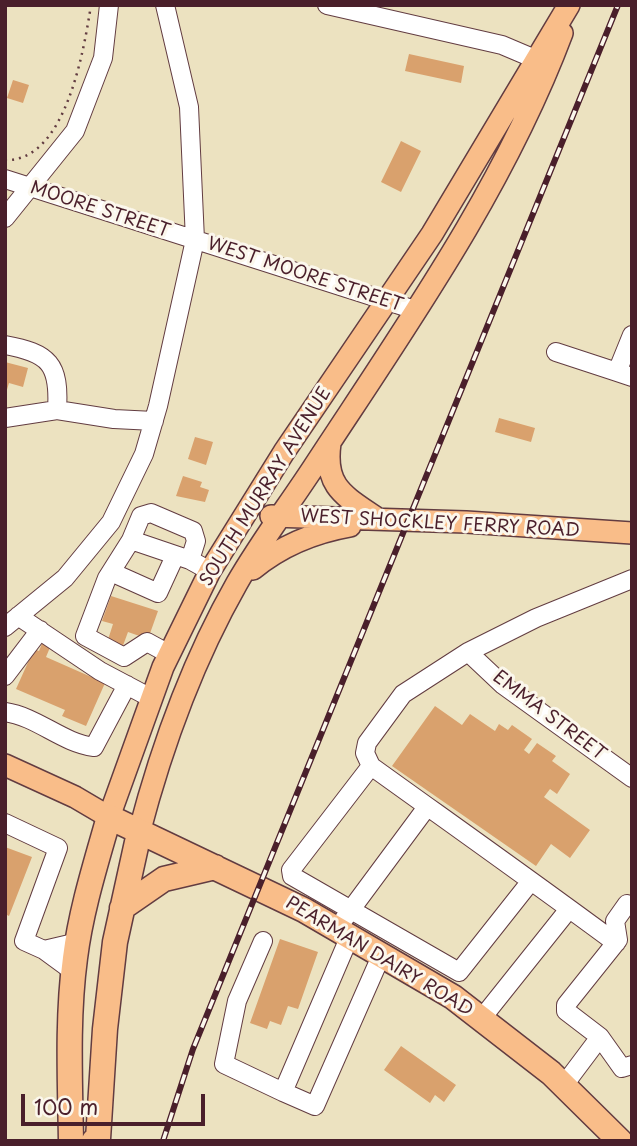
<!DOCTYPE html>
<html>
<head>
<meta charset="utf-8">
<style>
  body { margin:0 }
  #map { position:relative; width:637px; height:1146px; overflow:hidden; background:#ece2c0; font-family:"Playpen Sans",sans-serif }
  canvas { display:block }
  .frame { position:absolute; inset:0; border:7px solid #4a1f2b; pointer-events:none }
  .scale { position:absolute; left:21px; top:1094px; width:184px; height:32px; box-sizing:border-box; border:4px solid #4a1f2b; border-top:0; padding-left:9px; font-size:21px; line-height:24px; white-space:nowrap; color:#4a1f2b; -webkit-text-stroke:5px #fbf7ec; paint-order:stroke }
</style>
</head>
<body>
<div id="map">
<canvas width="637" height="1146"></canvas>
<div class="frame"></div>
<div class="scale">100 m</div>
</div>
<script>
const g = document.querySelector('canvas').getContext('2d');
g.lineJoin = 'round';
function fillPath(path, color) {
  g.fillStyle = color;
  g.fill(path, 'evenodd');
}
function stroke(path, color, width, dash) {
  g.strokeStyle = color;
  g.lineWidth = width;
  g.lineCap = dash ? 'butt' : 'round';
  g.setLineDash(dash || []);
  g.stroke(path);
}
function label(font, color, halo, rows, align = 'center') {
  g.font = font + ' "Playpen Sans",sans-serif';
  g.lineWidth = 6;
  g.setLineDash([]);
  g.textBaseline = 'middle';
  g.strokeStyle = halo;
  g.fillStyle = color;
  for (const [text, x, y, turn = 0] of rows) {
    g.save();
    g.translate(x, y);
    g.rotate((+turn || 0) * Math.PI / 180);
    g.textAlign = isNaN(turn) ? turn : align;
    if (halo) g.strokeText(text, 0, 0);
    g.fillText(text, 0, 0);
    g.restore();
  }
}
fillPath(new Path2D(`
  M409,54l55,12 -3,17 -56,-12z
  M13,80l16,5 -6,18 -16,-5z
  M401,141l20,10 -20,41 -20,-10z
  M5,362l23,6 -5,19 -14,-4 -3,10z
  M499,418l36,10 -4,14 -36,-10z
  M195,437l18,5 -7,23 -18,-6z
  M183,476l19,6 -2,5 9,3 -4,12 -29,-6z
  M111,596l47,15 -10,28 -20,-7 -7,19 -15,-5 7,-22 -11,-3z
  M43,641l8,4 -5,12 59,26 -19,43 -24,-10 3,-6 -49,-21 18,-40 5,2z
  M435,706l27,19 8,-11 25,17 4,-7 9,6 4,-5 20,14 -8,11 5,4 8,-11 19,13 -4,5 18,13 -13,20 -7,-5 -6,8 46,33 -20,28 -19,-14 -15,22 -144,-100z
  M5,847l27,10 -23,59 -4,-2z
  M280,939l38,13 -20,57 -10,-3 -7,19 -11,-4 -3,8 -17,-6z
  M401,1046l55,39 -12,17 -9,-7 -5,8 -46,-33z`), '#d9a16d');
const minor = new Path2D(`
  M327,5l175,40 33,14
  M5,179l410,131
  M5,218l70,-87 28,-73 6,-53
  M632,335l-15,37 15,5
  M5,345c44,8 55,19 52,65
  M556,352l61,20
  M5,418l52,-8 57,9 40,2
  M131,540l-24,38 -22,58 39,21 23,-15 22,12
  M190,560l6,-19 -3,-10 -42,-18 -10,3 -10,24 59,20 20,11
  M111,572l47,21 17,-37
  M18,616l82,55 51,27
  M5,627l60,-49 46,-56 33,-68 14,-48 37,-166 -6,-133 -24,-102
  M468,652l35,33 129,93
  M5,676l35,-46
  M5,712c33,5 57,31 89,35l33,-62
  M371,766l-6,-13 2,-10 36,-49 65,-42 68,-34 96,-39
  M5,823l53,25 -34,93 20,9
  M531,881l-72,91 -167,-96 -1,-6 80,-104c82,59 164,117 245,177
  M632,906l-5,-2 -12,17 3,19 -52,65v6l34,26 22,31 10,-3
  M344,919l83,-112
  M349,938l-66,154 32,14 66,-150
  M263,941l-26,60 -13,63 59,28
  M74,972l-30,-22 34,-8
  M482,1018l87,-109
  M564,1085l36,-48`);
const major = new Path2D(`
  M330,443c-6,43 13,52 45,74
  M271,516l195,6 166,11
  M253,569c28,-23 63,-37 97,-43
  M5,765l70,32 34,20 54,-150 47,-96 74,-119 148,-218 137,-229
  M139,833c23,-88 53,-171 98,-250 23,-40 51,-77 76,-115 91,-139 190,-278 249,-435`);
const highway = new Path2D(`
  M122,908l42,-29 51,-12
  M71,1141c-1,-61 -4,-123 4,-183 6,-48 21,-95 34,-141l195,93 149,87 98,76 69,68
  M94,1141l4,-2 7,-110 10,-87 24,-109`);
stroke(minor, '#623c41', 20);
stroke(major, '#623c41', 24);
stroke(highway, '#623c41', 27);
stroke(new Path2D(`
  M5,160c61,2 79,-111 86,-155`), '#623c41', 2.5, [2, 5]);
stroke(minor, '#fff', 18);
stroke(major, '#f9bd89', 21);
stroke(highway, '#f9bd89', 24);
const rail = new Path2D(`
  M163,1141l30,-92 425,-1044`);
stroke(rail, '#4a1f2b', 6);
stroke(rail, '#fbf7ec', 3.5, [10]);
label('18px', '#4a1f2b', '#fbf7ec', [
  ["MOORE STREET",100,210,18],
  ["WEST MOORE STREET",305,275,18],
  ["SOUTH MURRAY AVENUE",266,487,-58],
  ["WEST SHOCKLEY FERRY ROAD",440,524,3],
  ["EMMA STREET",549,716,37],
  ["PEARMAN DAIRY ROAD",379,957,31]
]);
</script>
</body>
</html>
